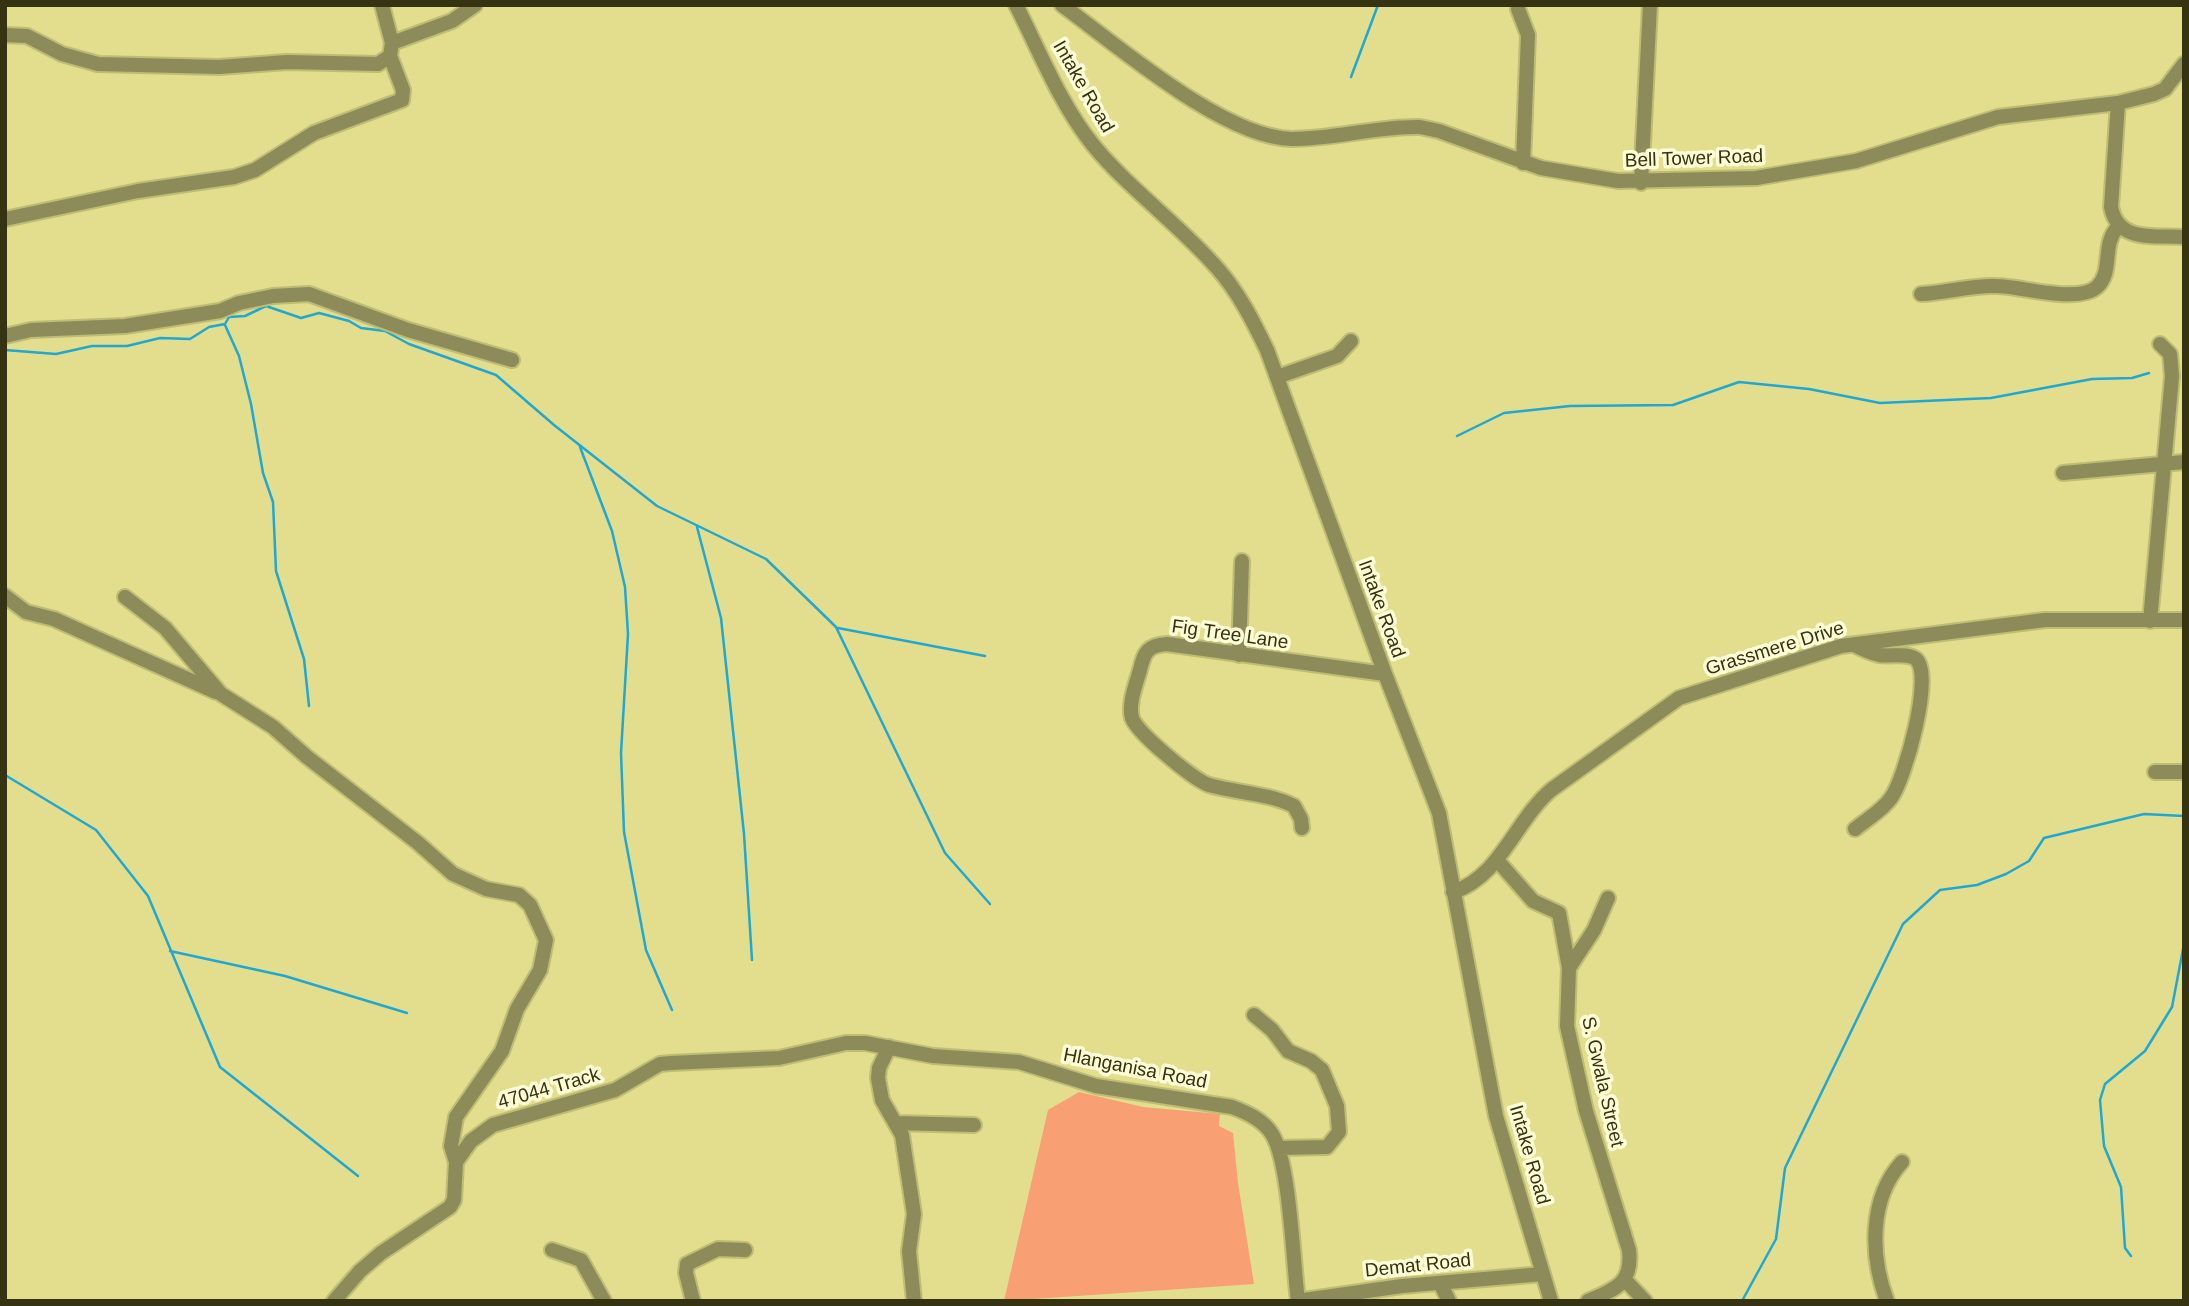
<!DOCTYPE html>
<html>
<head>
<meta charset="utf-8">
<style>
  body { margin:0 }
  #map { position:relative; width:2189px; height:1306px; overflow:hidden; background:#e2de8e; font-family:Helvetica,sans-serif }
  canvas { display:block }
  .frame { position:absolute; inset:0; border:7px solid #353312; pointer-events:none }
</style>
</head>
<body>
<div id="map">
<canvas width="2189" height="1306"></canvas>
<div class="frame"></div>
</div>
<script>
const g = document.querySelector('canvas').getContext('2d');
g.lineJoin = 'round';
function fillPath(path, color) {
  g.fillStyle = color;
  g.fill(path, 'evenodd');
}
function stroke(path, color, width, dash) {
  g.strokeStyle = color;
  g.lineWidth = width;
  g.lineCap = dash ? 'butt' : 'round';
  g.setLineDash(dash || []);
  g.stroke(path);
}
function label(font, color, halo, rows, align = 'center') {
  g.font = font + ' Helvetica,sans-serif';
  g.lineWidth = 7;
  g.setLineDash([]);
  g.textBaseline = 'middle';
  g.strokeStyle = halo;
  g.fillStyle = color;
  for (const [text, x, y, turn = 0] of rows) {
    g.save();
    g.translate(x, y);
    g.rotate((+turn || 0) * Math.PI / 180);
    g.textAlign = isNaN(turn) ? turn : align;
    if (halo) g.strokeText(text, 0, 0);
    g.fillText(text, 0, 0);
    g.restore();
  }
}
fillPath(new Path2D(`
  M1079,1092l64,15 77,7 -1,12 14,7 5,50 16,101 -250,17 44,-191z`), '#f99f74');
stroke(new Path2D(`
  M1351,77l27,-72
  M225,325l14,31 12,48 12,69 10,29 3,69 28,88 5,47
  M5,350l51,4 36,-8h35l33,-8 30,1 19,-12 16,-3 4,-7 16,-1 21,-10 35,12 18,-5 30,8 12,7 24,3 24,13 87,31 58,50 103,81 109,53 70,68 109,226 45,51
  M1457,436l47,-23 66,-7 103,-1 66,-23 70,7 71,14 111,-5 101,-19 40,-1 17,-5
  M580,447l32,84 13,56 3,47 -7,119 3,79 22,118 26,60
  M697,527l24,91 23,216 8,126
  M838,628l147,28
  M5,775l91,55 52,66 72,171 138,109
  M170,951l115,25 122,37
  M2131,1256l-6,-8 -4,-61 -17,-41 -4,-46 5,-16 40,-33 27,-44 12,-63
  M1742,1301l34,-62 9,-71 118,-244 37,-34 37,-5 29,-11 23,-13 15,-23 100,-24 40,2`), '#20a7d2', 2.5);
const minor = new Path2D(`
  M1016,5c24,47 44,99 77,140 37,45 86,79 125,124 21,24 35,52 49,81l118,324 54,139 57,303 55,185
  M1062,5c56,41 162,133 230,134 43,0 85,-13 128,-12l19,4 102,37 77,13 138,-3 100,-17 142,-44 120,-14 36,-9 11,-5 19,-25
  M1518,9l10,26 -5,128
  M5,35l22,1 35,18 36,10 121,3 68,-5 91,2 12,-8
  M392,43l60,-22 23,-16
  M2118,103l-7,104c7,36 43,28 73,30
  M1641,183l9,-178
  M5,219l133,-28 96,-14 21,-7 59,-37 88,-33 1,-10 -13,-34 2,-13 -10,-38
  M1921,294c25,-1 50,-9 75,-8 25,0 81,18 101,1 17,-16 4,-43 21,-60
  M5,336l26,-6 94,-4 95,-15 19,-8 34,-7 36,-2 99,36 104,30
  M1277,377l60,-21 14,-15
  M2063,473l121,-11
  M5,596l21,16 28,7 162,73
  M125,597l40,31 56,66 52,33 34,30 111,86 35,31 33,15 33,6 11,10 16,35 -6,30 -23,39 -15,42 -46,66 -5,29 5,16
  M2150,621l22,-245 -2,-22 -10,-10
  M1854,645c8,4 16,8 25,10 11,2 28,-3 37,4 18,16 -11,120 -25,139 -9,13 -24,21 -36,31
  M1239,655l3,-94
  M2155,772h29
  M1302,828l-1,-9 -7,-13c-26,-13 -57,-13 -85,-21 -15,-5 -72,-52 -77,-67 -4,-14 4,-34 8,-48 4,-18 8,-25 27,-26l218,30
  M1497,860l36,41 26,12 10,55
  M1453,892c47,-15 62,-71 98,-102l128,-92 162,-52 204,-26h139
  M1254,1015l18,15 16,21 23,10 11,9 15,36 2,26 -12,15 -48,1
  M889,1047l-10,21 -1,10 4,22 20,35 12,79 -5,37 5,50
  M896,1123l78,2
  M552,1250l29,10 23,41
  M1625,1280l20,21
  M1440,1283l9,18
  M334,1301l26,-30 21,-18 69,-46 4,-7 2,-38 15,-21 22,-16 122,-35 45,-26 11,-1 108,-5 67,-15h19l68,13 86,6 77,24 136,21c16,6 31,13 40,27 18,29 21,128 26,167
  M693,1301l-7,-28 1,-9 31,-15 27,1
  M1297,1301l105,-15 141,-12
  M1588,1301c27,-12 45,-17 41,-51l-43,-139 -19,-85 2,-58 25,-38 14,-32
  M1887,1301c-17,-45 -18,-103 15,-139`);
stroke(minor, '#bfbc75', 18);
stroke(minor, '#8d8b59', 14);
label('19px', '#353312', '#fefdd6', [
  ["Intake Road",1083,87,60],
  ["Bell Tower Road",1694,159,-2],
  ["Intake Road",1381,609,70],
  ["Fig Tree Lane",1230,635,8],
  ["Grassmere Drive",1775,649,-17],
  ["Hlanganisa Road",1135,1069,11],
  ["S. Gwala Street",1602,1082,77],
  ["47044 Track",549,1089,-16],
  ["Intake Road",1529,1155,74],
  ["Demat Road",1418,1266,-6]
]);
</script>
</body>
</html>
